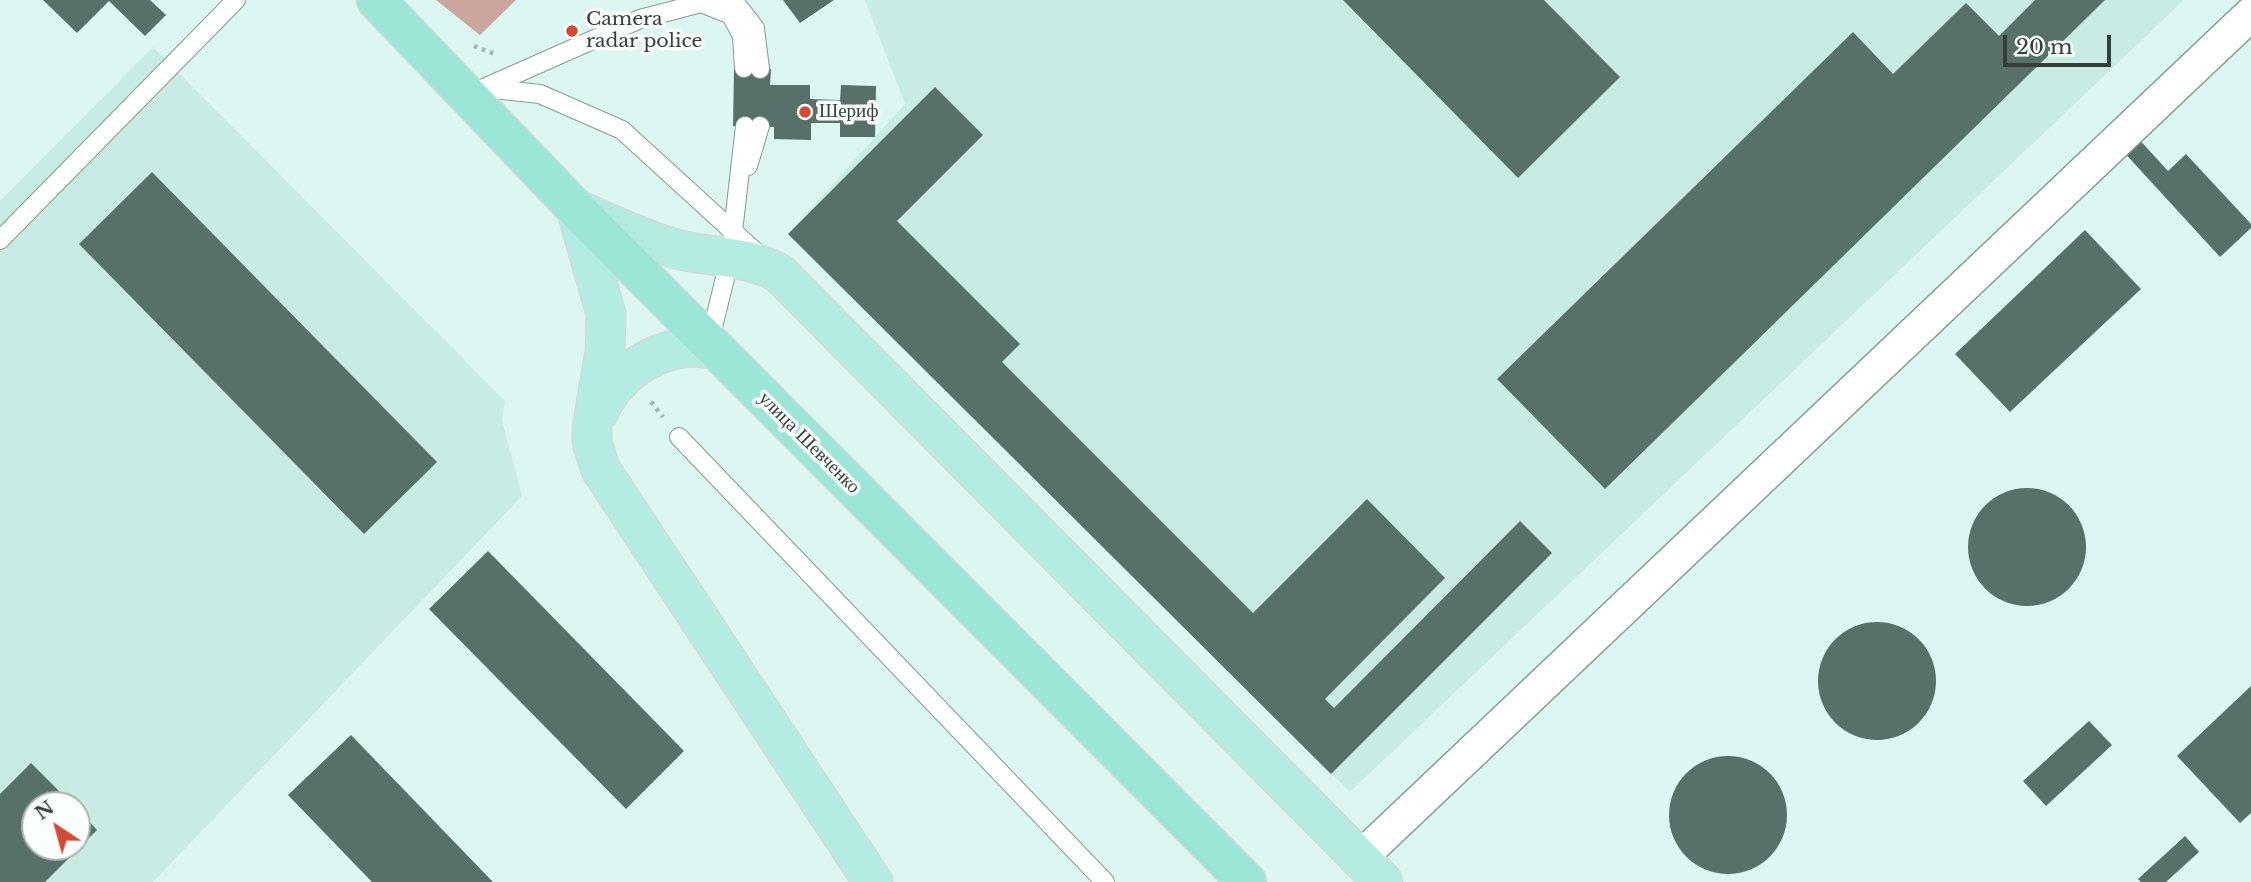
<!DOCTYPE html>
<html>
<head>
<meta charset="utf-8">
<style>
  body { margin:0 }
  #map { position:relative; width:2251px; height:882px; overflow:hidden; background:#dcf7f1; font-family:"Libre Baskerville",serif }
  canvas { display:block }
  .north { position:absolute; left:21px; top:791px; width:70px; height:70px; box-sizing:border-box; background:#fafffe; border:2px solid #abb2b0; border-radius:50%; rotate:324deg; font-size:19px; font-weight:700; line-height:28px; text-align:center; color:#343f3c }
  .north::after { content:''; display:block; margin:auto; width:24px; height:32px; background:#d64a34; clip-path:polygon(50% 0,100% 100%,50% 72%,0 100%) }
  .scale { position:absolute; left:2003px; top:35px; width:108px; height:32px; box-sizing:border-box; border:4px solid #343f3c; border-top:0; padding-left:9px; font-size:21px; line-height:24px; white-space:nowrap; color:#343f3c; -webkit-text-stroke:5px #fafffe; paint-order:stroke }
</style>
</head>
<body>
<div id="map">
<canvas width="2251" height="882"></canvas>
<div class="north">N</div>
<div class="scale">20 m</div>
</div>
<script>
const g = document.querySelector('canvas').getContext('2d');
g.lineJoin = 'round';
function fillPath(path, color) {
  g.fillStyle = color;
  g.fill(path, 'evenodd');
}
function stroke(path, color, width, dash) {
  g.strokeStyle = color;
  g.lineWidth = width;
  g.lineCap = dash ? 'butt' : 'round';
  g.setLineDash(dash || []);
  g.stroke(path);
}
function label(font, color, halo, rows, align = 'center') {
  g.font = font + ' "Libre Baskerville",serif';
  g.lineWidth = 7;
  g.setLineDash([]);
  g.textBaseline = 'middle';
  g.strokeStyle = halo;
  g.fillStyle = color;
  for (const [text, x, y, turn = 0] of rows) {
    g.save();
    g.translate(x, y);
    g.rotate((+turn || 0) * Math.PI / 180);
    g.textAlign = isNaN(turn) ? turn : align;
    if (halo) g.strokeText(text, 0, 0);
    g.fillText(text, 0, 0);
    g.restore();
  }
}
fillPath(new Path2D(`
  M865,0h1319l-834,792 -562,-558 117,-130z
  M153,47l352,354 -3,19 20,76 -369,386h-153v-681zM35,805h42v42h-42z`), '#c8ece3');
fillPath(new Path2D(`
  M436,0h80l-36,35z`), '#cca59e');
fillPath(new Path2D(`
  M43,0h107l16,15 -21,21 -36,-35 -32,32z
  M783,0h51l-34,23z
  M1343,0h201l76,77 -102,101z
  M2035,0h70l-500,489 -108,-110 356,-347 40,42 73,-71 33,33z
  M734,68l37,1 -1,16h40v14l30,1 1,-15 35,1 -1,51h-35v-14h-29v17l-37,-1v-12l-41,-1z
  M935,87l48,48 -86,86 123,123 -18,18 251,251 114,-114 78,79 -120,121 9,9 186,-187 32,32 -221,221 -543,-540z
  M2136,136l32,35 18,-17 65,70v4l-31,29 -99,-108z
  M152,172l285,290 -73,72 -285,-290z
  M2085,230l56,59 -131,123 -55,-58z
  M1968 547a59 59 0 1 1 118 0a59 59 0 1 1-118 0Z
  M488,551l196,200 -58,58 -197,-200z
  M1818 681a59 59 0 1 1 118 0a59 59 0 1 1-118 0Z
  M2251,686v127l-11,10 -63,-67z
  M2089,721l23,24 -66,61 -23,-25z
  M351,735l142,147h-121l-84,-87z
  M1669 815a59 59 0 1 1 118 0a59 59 0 1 1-118 0Z
  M31,763l42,42h-38v42h42v-38l20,21 -52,52h-45v-88z
  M2185,836l14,16 -33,30h-25l-3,-3z`), '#57706a');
const service = new Path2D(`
  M713,3l24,2 18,23 5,41
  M484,88l56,6 82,36 138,126
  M484,88l156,-69 61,-16 30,12 11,21 2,32
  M748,166l12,-40
  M0,240l236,-240
  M709,343l21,-85 15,-132
  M679,437l426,445`);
const minor = new Path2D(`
  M1359,859l892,-845`);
const primary = new Path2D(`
  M576,209c33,14 65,30 100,40 35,9 72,6 104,25l603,608
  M576,209l30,105 -1,36 -13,78v15l9,27 272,412
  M598,413c16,-35 47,-59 85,-65 10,-2 23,1 33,1`);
const trunk = new Path2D(`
  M376,0l200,209 671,673`);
stroke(service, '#829b95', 20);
stroke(minor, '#829b95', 36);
stroke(primary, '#d6d9d8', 41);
stroke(trunk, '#d6d9d8', 41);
stroke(new Path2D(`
  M474,46l21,8
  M651,402l12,15`), '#a0b6b1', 4.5, [3.5, 5]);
stroke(service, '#fff', 18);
stroke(minor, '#fff', 33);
stroke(primary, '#b5ece1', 38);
stroke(trunk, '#9ce6d7', 38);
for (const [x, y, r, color] of [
  [572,31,7,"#d64a34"],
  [805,112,7,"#d64a34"]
]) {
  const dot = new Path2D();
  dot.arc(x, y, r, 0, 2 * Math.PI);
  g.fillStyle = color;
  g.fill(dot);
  stroke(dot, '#fafffe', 2.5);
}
label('19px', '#343f3c', '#fafffe', [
  ["Camera",586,20],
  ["radar police",586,42],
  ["Шериф",819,112]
], 'left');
label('19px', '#343f3c', '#fafffe', [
  ["улица Шевченко",809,443,45]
]);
</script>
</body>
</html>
